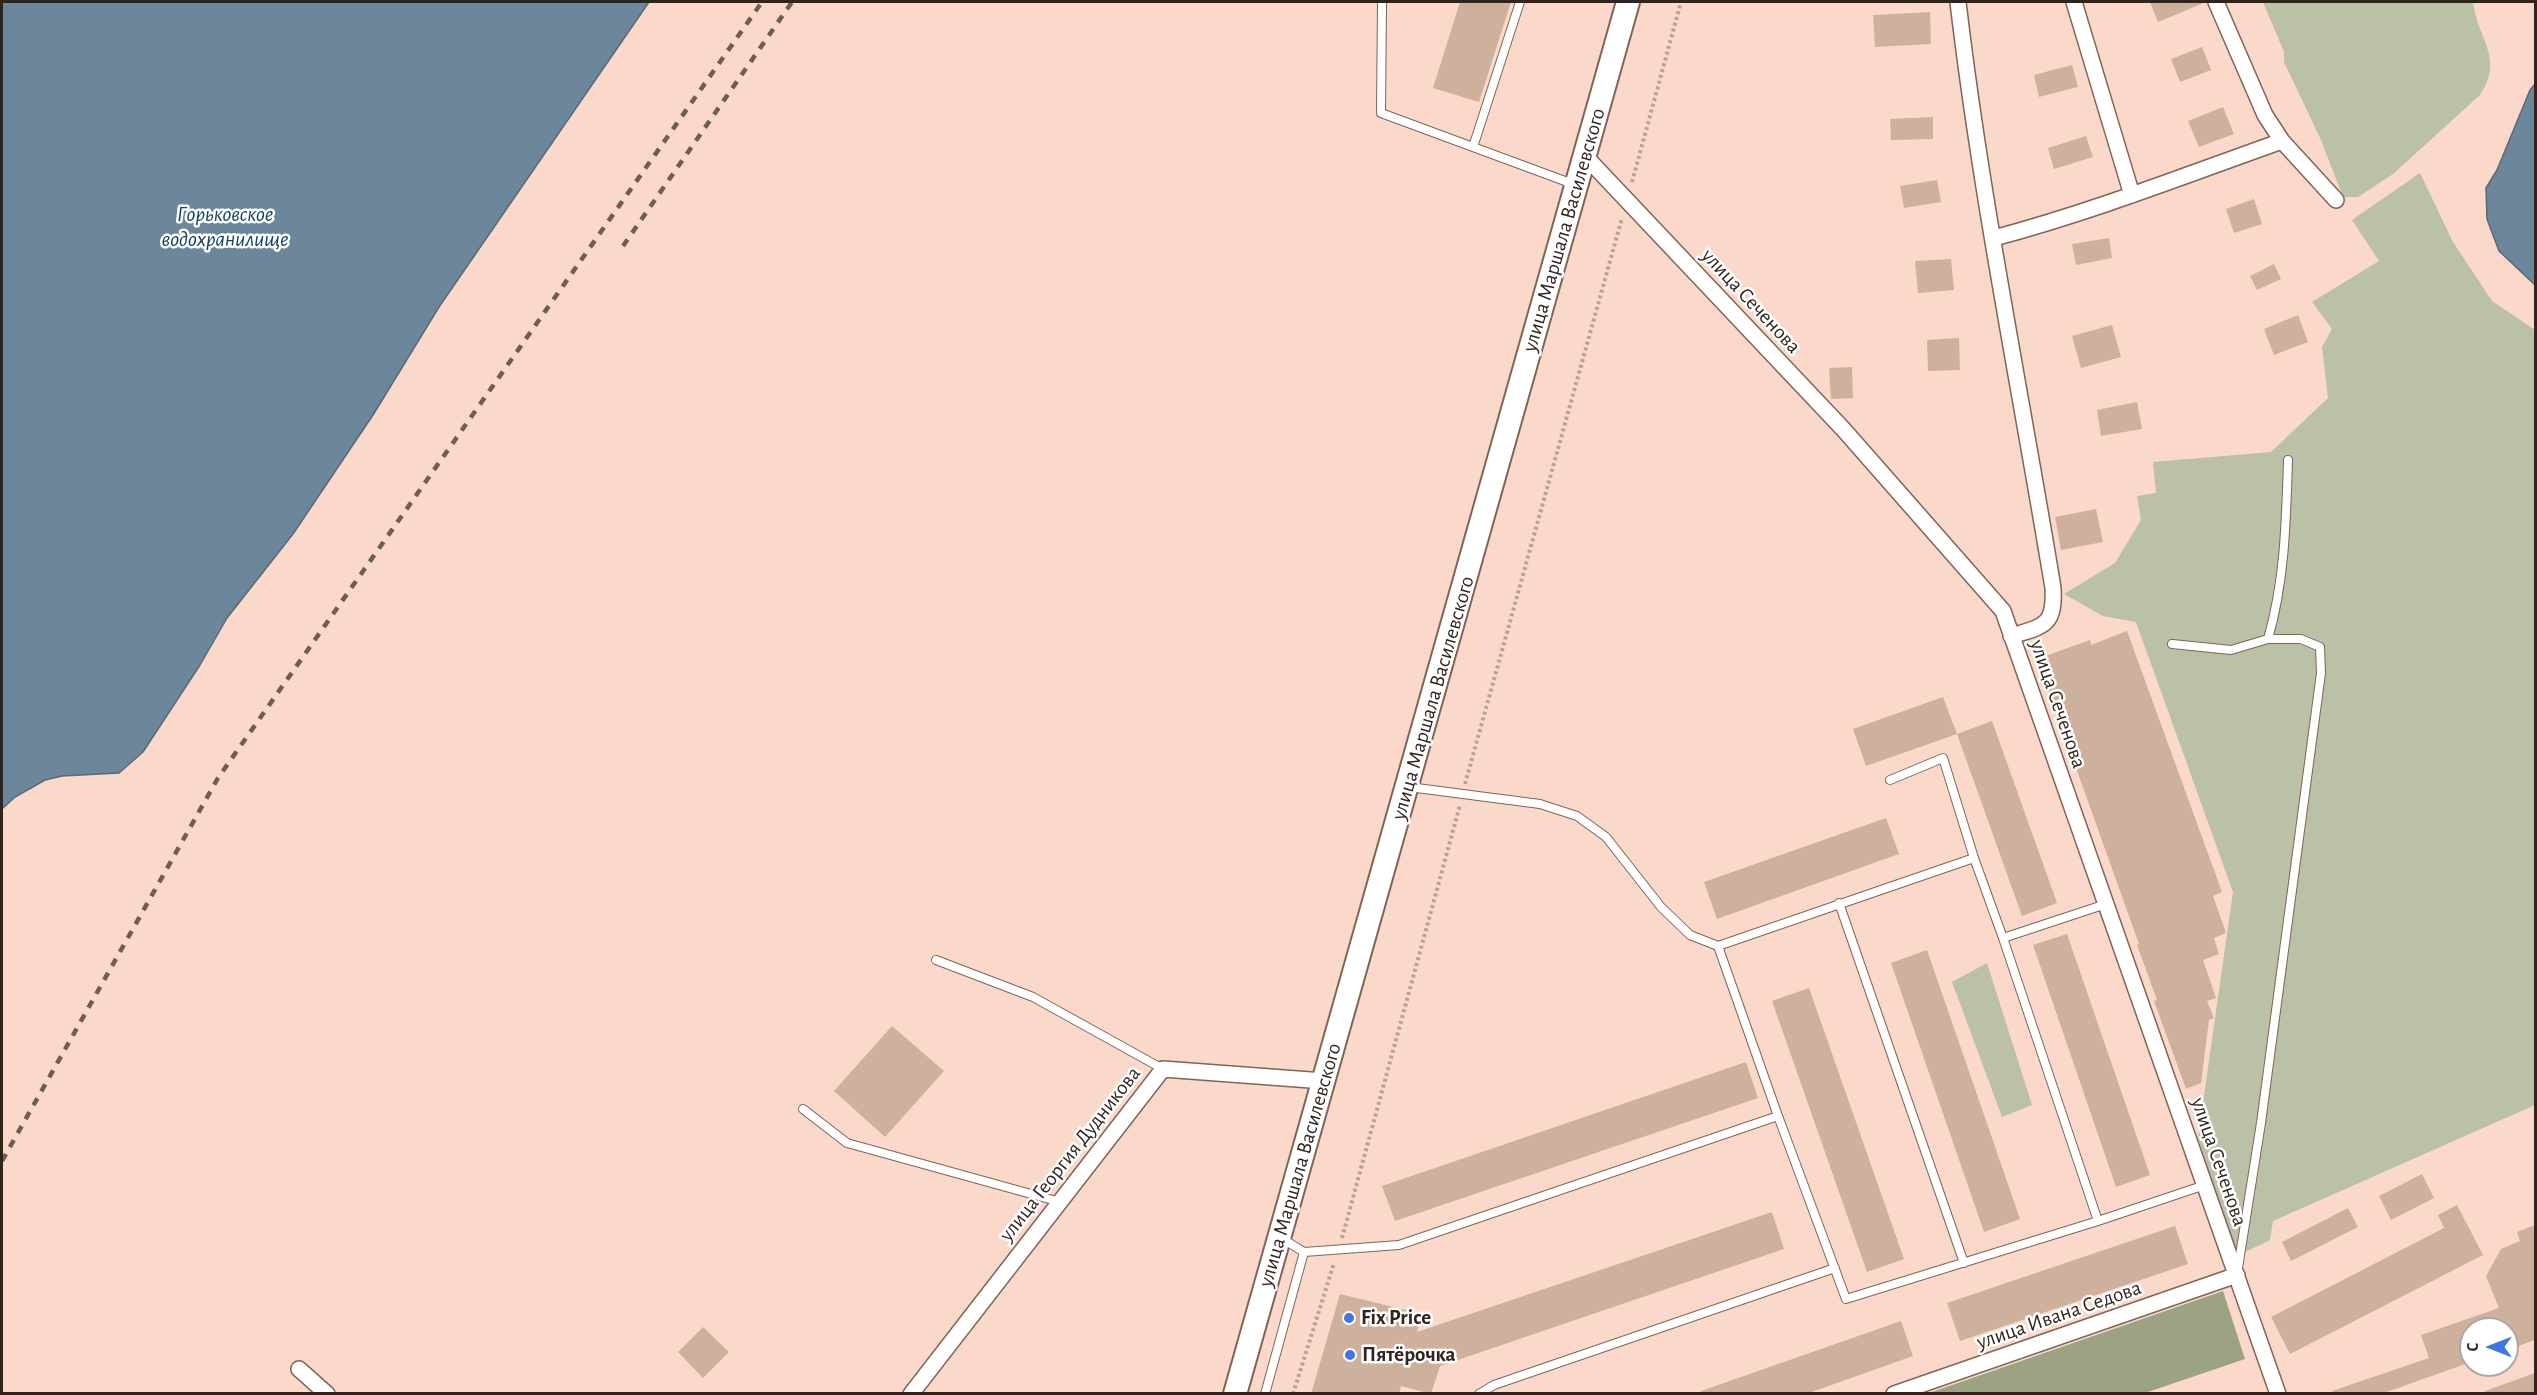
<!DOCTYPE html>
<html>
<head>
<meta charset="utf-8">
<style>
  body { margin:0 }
  #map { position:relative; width:2537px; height:1395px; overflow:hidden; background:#fad9ca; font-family:"Alegreya Sans",sans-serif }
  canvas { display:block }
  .frame { position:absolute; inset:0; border:3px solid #30241e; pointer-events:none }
  .north { position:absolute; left:2459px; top:1317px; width:60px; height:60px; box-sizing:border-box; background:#fff; border:2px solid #aca7a5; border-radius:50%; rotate:270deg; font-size:16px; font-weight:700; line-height:24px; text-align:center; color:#30241e }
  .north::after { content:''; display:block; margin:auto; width:21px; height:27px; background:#3f76e6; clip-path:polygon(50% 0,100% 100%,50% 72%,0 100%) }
</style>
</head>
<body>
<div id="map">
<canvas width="2537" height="1395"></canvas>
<div class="frame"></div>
<div class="north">С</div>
</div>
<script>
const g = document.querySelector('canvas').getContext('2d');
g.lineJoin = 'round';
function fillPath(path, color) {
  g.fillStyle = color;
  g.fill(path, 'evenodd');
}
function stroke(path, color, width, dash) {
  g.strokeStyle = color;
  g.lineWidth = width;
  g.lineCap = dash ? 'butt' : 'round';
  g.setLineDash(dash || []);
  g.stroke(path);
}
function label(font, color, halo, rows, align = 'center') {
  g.font = font + ' "Alegreya Sans",sans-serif';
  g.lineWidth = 5;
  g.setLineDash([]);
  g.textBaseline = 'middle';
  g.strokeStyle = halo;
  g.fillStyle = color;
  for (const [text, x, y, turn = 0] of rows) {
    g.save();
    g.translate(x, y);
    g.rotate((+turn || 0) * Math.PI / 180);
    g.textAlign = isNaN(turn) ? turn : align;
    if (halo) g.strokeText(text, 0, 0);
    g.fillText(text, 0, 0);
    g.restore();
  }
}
fillPath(new Path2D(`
  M2263,2h210c4,36 32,56 7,93l-87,79 -35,23h-15l-22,-57 -37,-78v-10z
  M2420,173l33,69 39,59 43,29v775l-262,116 -3,19 -33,16 -39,-118 35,-246 -97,-270 -33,-6 -39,-22 51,-31 26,-43 -4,-24 19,-3 -3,-31 118,-10 57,-54 -6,-51 10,-18 -20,-27 67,-41 -27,-41z
  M1987,963l45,142 -30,12 -50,-135z`), '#bac1a6');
fillPath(new Path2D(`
  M2223,1291l22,68 -100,34h-216z`), '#9ca385');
const water = new Path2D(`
  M2,2h647l-210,305 -66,108 -80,119 -66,84 -27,47 -57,87 -24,21 -57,3 -17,4 -30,17 -13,12z
  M2535,84v201l-36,-34 -12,-32 -1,-31 11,-18 33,-80z`);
fillPath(water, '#6c879b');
stroke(water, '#5a6976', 1.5);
fillPath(new Path2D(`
  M1460,2h51l-32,100 -46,-14z
  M2150,2h56l-48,20z
  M1930,12l1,32 -56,3 -2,-32z
  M2202,47l9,23 -31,12 -9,-23z
  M2072,65l6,22 -39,10 -5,-22z
  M2223,107l11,27 -35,13 -11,-26z
  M1933,117v22l-42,1 -1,-21z
  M2086,136l7,21 -39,12 -6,-21z
  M1937,180l4,22 -37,6 -4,-22z
  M2254,199l8,25 -28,9 -8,-24z
  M2109,238l3,20 -36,7 -4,-21z
  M1951,259l3,31 -36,3 -3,-32z
  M2274,264l7,15 -24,11 -7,-14z
  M2298,315l10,27 -34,13 -10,-26z
  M2112,325l9,32 -40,11 -9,-32z
  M1959,338l1,32 -32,1 -1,-31z
  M1852,367l1,31 -22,1 -2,-31z
  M2137,402l5,27 -41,7 -4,-26z
  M2096,509l7,33 -42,8 -6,-33z
  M2127,631l95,261 -9,4 13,37 -12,5 5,16 -16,6 13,38 -9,3 7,17 -5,2 -8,63 -15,6 -32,-88 3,-1 -20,-55 2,-1 -102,-285 53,-19 1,5z
  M1943,697l14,37 -91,32 -13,-37z
  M1992,721l65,182 -35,13 -65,-182z
  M1886,818l13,36 -182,65 -13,-37z
  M2067,934l83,241 -34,12 -83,-242z
  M1927,950l93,269 -36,13 -93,-269z
  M1809,988l95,271 -37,13 -95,-271z
  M892,1026l52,45 -59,66 -51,-46z
  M1746,1062l12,36 -363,123 -13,-35z
  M2422,1174l12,24 -43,22 -12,-24z
  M2457,1205l26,50 -193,99 -19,-37 173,-89 -6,-13z
  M2348,1208l10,19 -67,34 -9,-19z
  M1772,1212l12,37 -344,117 -9,28 -30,-8 -2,8h-88l29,-100 82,20 -5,18z
  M2535,1225v115l-28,10v-21h-36v33l-90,32h-49v-3l97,-33 -8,-23 78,-27 -13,-32 15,-27 19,-8 -3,-9z
  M2175,1226l13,38 -228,77 -13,-38z
  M1901,1321l12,35 -107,38h-105v-3z
  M703,1327l26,25 -26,26 -25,-26z
  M2535,1373v21h-50v-3z`), '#cdb19d');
const lane = new Path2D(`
  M1382,2l-1,111 192,71
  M1473,147l47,-145
  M2268,639c17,-59 18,-118 20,-179
  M2172,644l59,6 37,-11h33l19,8 1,26 -60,450 -23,145
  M1890,780l53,-22 31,100
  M1409,787l131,17 37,12 29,21 55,70 29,28 28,11
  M1839,903l125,360
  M2003,938l95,283 107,-36
  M936,960l97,37 130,72
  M803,1109l44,34 213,59
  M1778,1116l68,183 252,-78
  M1304,1252l95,-7 379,-129 -60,-170 256,-88 29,80 103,-34
  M1265,1394l39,-142 -23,-14
  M1479,1394l15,-9 341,-117`);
const street = new Path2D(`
  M1958,2c23,196 63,391 95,586 2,38 -9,38 -42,48
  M2074,2l58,193
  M2216,2l49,113 17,26 54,59
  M1585,156l259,274 159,181 275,783
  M1994,238c98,-26 192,-63 288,-97
  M299,1369l28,25
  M911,1394l252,-325 161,12
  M1894,1394l343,-119`);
const secondary = new Path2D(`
  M1235,1394l393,-1392`);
stroke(lane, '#806456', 10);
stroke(street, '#806456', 18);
stroke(secondary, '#806456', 26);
stroke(new Path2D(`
  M1632,182l49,-180
  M1465,784l157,-566
  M1342,1238l118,-433
  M1293,1394l41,-131`), '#bba195', 4, [3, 3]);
stroke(lane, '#fff', 8);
stroke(street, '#fff', 15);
stroke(secondary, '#fff', 22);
stroke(new Path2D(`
  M623,246l169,-244
  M2,1161l216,-383 544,-776`), '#6f5c54', 4.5, [8, 8]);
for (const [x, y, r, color] of [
  [1349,1318,6,"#3f76e6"],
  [1350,1355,6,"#3f76e6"]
]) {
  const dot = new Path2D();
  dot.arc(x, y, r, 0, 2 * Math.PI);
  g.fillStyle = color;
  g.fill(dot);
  stroke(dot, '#fff', 2);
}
label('21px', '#30241e', '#fff', [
  ["улица Маршала Василевского",1564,230,-74],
  ["улица Сеченова",1751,301,47],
  ["улица Маршала Василевского",1433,698,-74],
  ["улица Сеченова",2058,704,71],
  ["улица Георгия Дудникова",1070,1154,-52],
  ["улица Сеченова",2219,1162,71],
  ["улица Маршала Василевского",1300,1165,-74],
  ["улица Ивана Седова",2059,1315,-19]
]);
label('bold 21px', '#30241e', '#fff', [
  ["Fix Price",1361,1318],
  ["Пятёрочка",1362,1355]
], 'left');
label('italic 22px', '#114260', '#fff', [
  ["Горьковское",225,214],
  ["водохранилище",225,239]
]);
</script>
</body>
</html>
